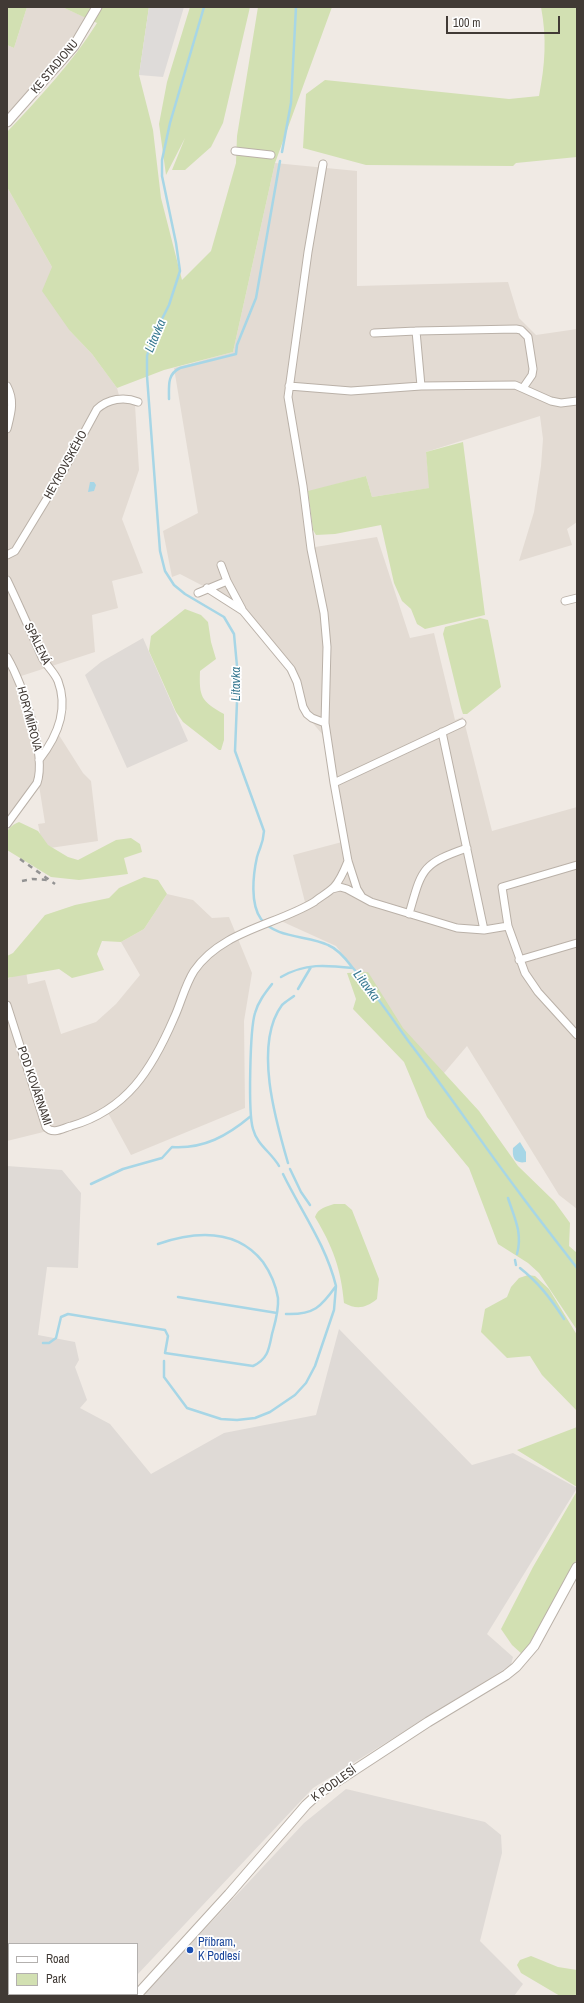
<!DOCTYPE html>
<html>
<head>
<meta charset="utf-8">
<style>
  body { margin:0 }
  #map { position:relative; width:584px; height:2003px; overflow:hidden; background:#f0eae4; font-family:"Archivo Narrow",sans-serif }
  canvas { display:block }
  .frame { position:absolute; inset:0; border:8px solid #413a35; pointer-events:none }
  .legend { position:absolute; left:8px; top:1943px; width:130px; height:52px; box-sizing:border-box; background:#fff; border:1px solid #b3b0ae; margin:0; padding:5px 7px; list-style:none; font-size:12px; color:#413a35 }
  .legend li { display:flex; align-items:center; gap:8px; height:20px }
  .legend b { width:20px; border:1px solid #b3b0ae }
  .scale { position:absolute; left:446px; top:16px; width:114px; height:18px; box-sizing:border-box; border:2px solid #413a35; border-top:0; padding-left:5px; font-size:12px; line-height:14px; white-space:nowrap; color:#413a35; -webkit-text-stroke:3px #fff; paint-order:stroke }
</style>
</head>
<body>
<div id="map">
<canvas width="584" height="2003"></canvas>
<div class="frame"></div>
<ul class="legend">
<li><b style="height:5px;background:#fff"></b>Road</li>
<li><b style="height:11px;background:#d2e0b2"></b>Park</li>
</ul>
<div class="scale">100 m</div>
</div>
<script>
const g = document.querySelector('canvas').getContext('2d');
g.lineJoin = 'round';
function fillPath(path, color) {
  g.fillStyle = color;
  g.fill(path, 'evenodd');
}
function stroke(path, color, width, dash) {
  g.strokeStyle = color;
  g.lineWidth = width;
  g.lineCap = dash ? 'butt' : 'round';
  g.setLineDash(dash || []);
  g.stroke(path);
}
function label(font, color, halo, rows, align = 'center') {
  g.font = font + ' "Archivo Narrow",sans-serif';
  g.lineWidth = 3.5;
  g.setLineDash([]);
  g.textBaseline = 'middle';
  g.strokeStyle = halo;
  g.fillStyle = color;
  for (const [text, x, y, turn = 0] of rows) {
    g.save();
    g.translate(x, y);
    g.rotate((+turn || 0) * Math.PI / 180);
    g.textAlign = isNaN(turn) ? turn : align;
    if (halo) g.strokeText(text, 0, 0);
    g.fillText(text, 0, 0);
    g.restore();
  }
}
fillPath(new Path2D(`
  M27,7h35l25,11 -22,31 -58,65v-69l7,3z
  M275,163l82,8v115l151,-4 11,36 17,17 41,-6v193l-10,7 5,16 -53,16 15,-49 7,-46 2,-27 -3,-23 -114,36 4,36 -58,9 -6,-21 -58,16 1,56 68,-11 33,101 24,-5 21,87 8,-3 29,114 85,-24v402l-18,-14 -92,-149 -28,33 -103,-133 -55,-25 26,-11 -14,-55 49,-13 -20,-108 -21,-25 -3,-26 -55,-72 -36,-23 -27,-14 -8,3 -9,-46 35,-18 -24,-145 59,-16z
  M7,187l45,80 18,64 22,23 25,34 3,11 15,6 4,65 -17,49 21,54 -31,8 6,27 -26,7 3,37 -80,26 15,46 7,38 20,-30 26,41 8,8 7,60 -55,8 -5,-25 7,-1 -7,-44 -31,44z
  M167,894l26,6 19,18 17,-1 23,56 -8,48 1,87 -114,47 -24,-44 -19,10 -81,20v-162l19,-8 2,13 17,-4 16,54 35,-12 20,-18 24,-29 -19,-33 23,-13z`), '#e3dbd3');
fillPath(new Path2D(`
  M143,638l45,103 -61,27 -42,-93 16,-13z
  M7,1166l55,4 19,23 -3,75 -31,-1 -9,68 37,7 4,18 -4,7 12,33 -7,8 30,16 41,50 73,-41 92,-18 23,-86 133,136 41,-12 64,35 -90,146 26,23 -2,8 -198,123 -176,187v-31h-128v50h110l-1,2h-111z
  M346,1789l139,33 16,13 1,18 -22,88 43,43 -9,12h-372l162,-173z`), '#dfdad6');
fillPath(new Path2D(`
  M7,7h20l-13,41 -7,-3z
  M62,7h87l-10,68 14,55 8,68 21,82 29,-29 25,-88 1,-27 21,-129h74l-57,156 -42,189 -69,18 -47,18 -25,-34 -22,-23 -28,-40 10,-24 -45,-80v-55c32,-34 65,-69 90,-109z
  M190,7h60l-27,116 -12,24 -26,23h-13l13,-32 -19,37 -7,-51 8,-42z
  M541,7h36v150l-61,6 -3,3 -147,-1 -63,-17 3,-54 19,-14 184,19 30,-3c6,-31 8,-58 2,-89z
  M463,442l22,173 -60,14 -8,-5 -6,-15 -9,-8 -8,-18 -13,-58 -46,9 -19,1 -3,-5 -5,-39 58,-15 6,21 57,-9 -3,-36z
  M185,609l16,6 7,7 3,20 5,17 -16,12c-1,26 1,30 24,43v26l-3,10h-2l-36,-28 -7,-10 -27,-61 2,-15z
  M480,618l8,2 13,67 -34,27h-4l-2,-6 -18,-74 2,-7z
  M19,822l19,9 10,14 20,12 10,3 38,-20 15,-2 9,6 2,8 -18,6 4,16 -49,6 -28,-3 -44,-27c0,-15 -4,-21 12,-28z
  M144,877l14,3 9,14 -23,35 -23,13 -19,-1 -5,13 7,16 -32,8 -13,-9 -52,9v-22l6,-3 32,-38 30,-10 34,-7 10,-10z
  M368,972l35,56 76,83 39,55 36,35 16,22 -1,23 8,7v77l-38,-57 -11,-10 -30,-19 -29,-76 -42,-51 -23,-55 -51,-53 3,-10 -9,-26z
  M334,1204h11l7,6 27,69 -2,20c-11,9 -20,11 -33,4 -3,-34 -11,-56 -29,-86 3,-9 11,-10 19,-13z
  M528,1275l7,1 14,13 28,46v76l-35,-36 -12,-19 -23,2 -26,-26 4,-23 22,-12 4,-10 8,-9z
  M577,1427v60l-60,-37z
  M577,1491v68l-54,96 -11,-10 -11,-16 32,-62z
  M531,1956l27,11 19,3v26h-17l-39,-23 -4,-8 3,-5z`), '#d2e0b2');
fillPath(new Path2D(`
  M149,7h35l-21,70 -24,-2z`), '#dedbd9');
fillPath(new Path2D(`
  M90,482h4l2,3 -2,6 -6,1z
  M520,1142l6,10v10c-11,2 -14,-4 -13,-14z`), '#a7d6e6');
stroke(new Path2D(`
  M204,7l-34,116 -8,37v16l14,67 4,28 -11,34 -17,34 -5,17v20l13,175 5,20 9,14 11,9 39,23 10,17 4,43 -3,74 29,80c-1,14 -4,15 -7,26 -4,18 -7,47 4,62 15,20 47,16 67,26 10,4 18,14 24,22 21,23 39,50 57,75 38,49 72,100 109,149 19,26 39,51 59,77
  M282,152l9,-49 5,-96
  M169,399c0,-13 -2,-25 11,-31l56,-14 1,-9 19,-47 24,-137
  M281,977c24,-14 45,-12 72,-9
  M272,984c-7,9 -14,18 -17,29 -5,16 -7,100 -2,116 4,16 19,24 26,37
  M298,989l13,-22
  M288,1163c-12,-41 -35,-119 -6,-158 3,-3 8,-6 12,-9
  M290,1169l11,23 9,13
  M283,1174c18,37 43,71 53,112 -15,21 -22,29 -50,28
  M91,1184l32,-15 39,-11 10,-11c32,2 55,-11 79,-31
  M508,1198c6,19 15,35 9,56
  M515,1260l1,5
  M520,1268c19,15 31,31 44,51
  M178,1297l99,16
  M43,1343h6l7,-5 5,-21 7,-3 97,16 3,6 -3,17 88,13c15,-7 16,-17 19,-32 3,-11 7,-23 6,-36 -2,-12 -8,-26 -15,-36 -27,-34 -67,-31 -105,-18
  M164,1361v16l23,31 34,11 16,1 18,-2 15,-6 25,-17 11,-12 9,-17 19,-56 2,-24`), '#a7d6e6', 2.5);
const minor = new Path2D(`
  M235,151l36,4
  M323,164l-15,88 -20,145 15,89 8,63 13,64 3,34 -2,76 9,60 14,78 9,28 5,8
  M374,333l42,-2
  M7,386c8,15 4,27 0,43
  M289,386l62,5 70,-5 94,-1 36,16 10,2 16,-2
  M421,386l-5,-55 100,-2 5,1 7,7 5,32 -1,6 -9,13
  M7,555l8,-4 45,-74 37,-68c11,-10 27,-13 41,-7
  M221,565l6,16 15,28
  M7,580c12,25 23,50 34,75 4,10 13,16 17,26 11,29 -1,56 -19,79
  M207,588l36,23 48,58 6,13 6,25 4,7 5,4 13,5
  M198,593l29,-12
  M565,601l12,-3
  M7,657c15,26 40,97 30,126l-30,41
  M442,732l42,198
  M334,783l128,-60
  M332,889l8,-2 7,2 24,13 86,26 27,2 24,-4 17,47 13,19 39,43
  M409,914c13,-45 12,-50 58,-66
  M508,926l-6,-39 75,-22
  M519,960l58,-17
  M7,1005l39,122c7,8 17,1 25,-1 56,-16 81,-57 103,-108 7,-15 11,-33 20,-47 27,-40 82,-46 120,-69 6,-5 14,-9 20,-15 7,-8 10,-16 14,-26`);
const tertiary = new Path2D(`
  M7,122l67,-76 23,-39
  M136,1996l93,-102 77,-89 12,-11 110,-72 78,-47 10,-8 18,-21 43,-79`);
stroke(minor, '#bab1a8', 9);
stroke(tertiary, '#bab1a8', 11);
stroke(minor, '#fff', 7);
stroke(tertiary, '#fff', 9);
stroke(new Path2D(`
  M20,859l35,25
  M22,881l10,-2 16,1`), '#939393', 2.5, [5, 5]);
for (const [x, y, r, color] of [
  [190,1950,4,"#1a4fb4"]
]) {
  const dot = new Path2D();
  dot.arc(x, y, r, 0, 2 * Math.PI);
  g.fillStyle = color;
  g.fill(dot);
  stroke(dot, '#fff', 1.5);
}
label('12px', '#413a35', '#fff', [
  ["KE STADIONU",55,67,-50],
  ["HEYROVSKÉHO",66,465,-61],
  ["SPÁLENÁ",37,644,64],
  ["HORYMÍROVA",29,719,75],
  ["POD KOVÁRNAMI",34,1086,71],
  ["K PODLESÍ",334,1784,-36]
]);
label('12px', '#164399', '#fff', [
  ["Příbram,",198,1943],
  ["K Podlesí",198,1957]
], 'left');
label('italic 13px', '#387991', '#fff', [
  ["Litavka",156,336,-67],
  ["Litavka",237,684,-90],
  ["Litavka",366,986,53]
]);
</script>
</body>
</html>
